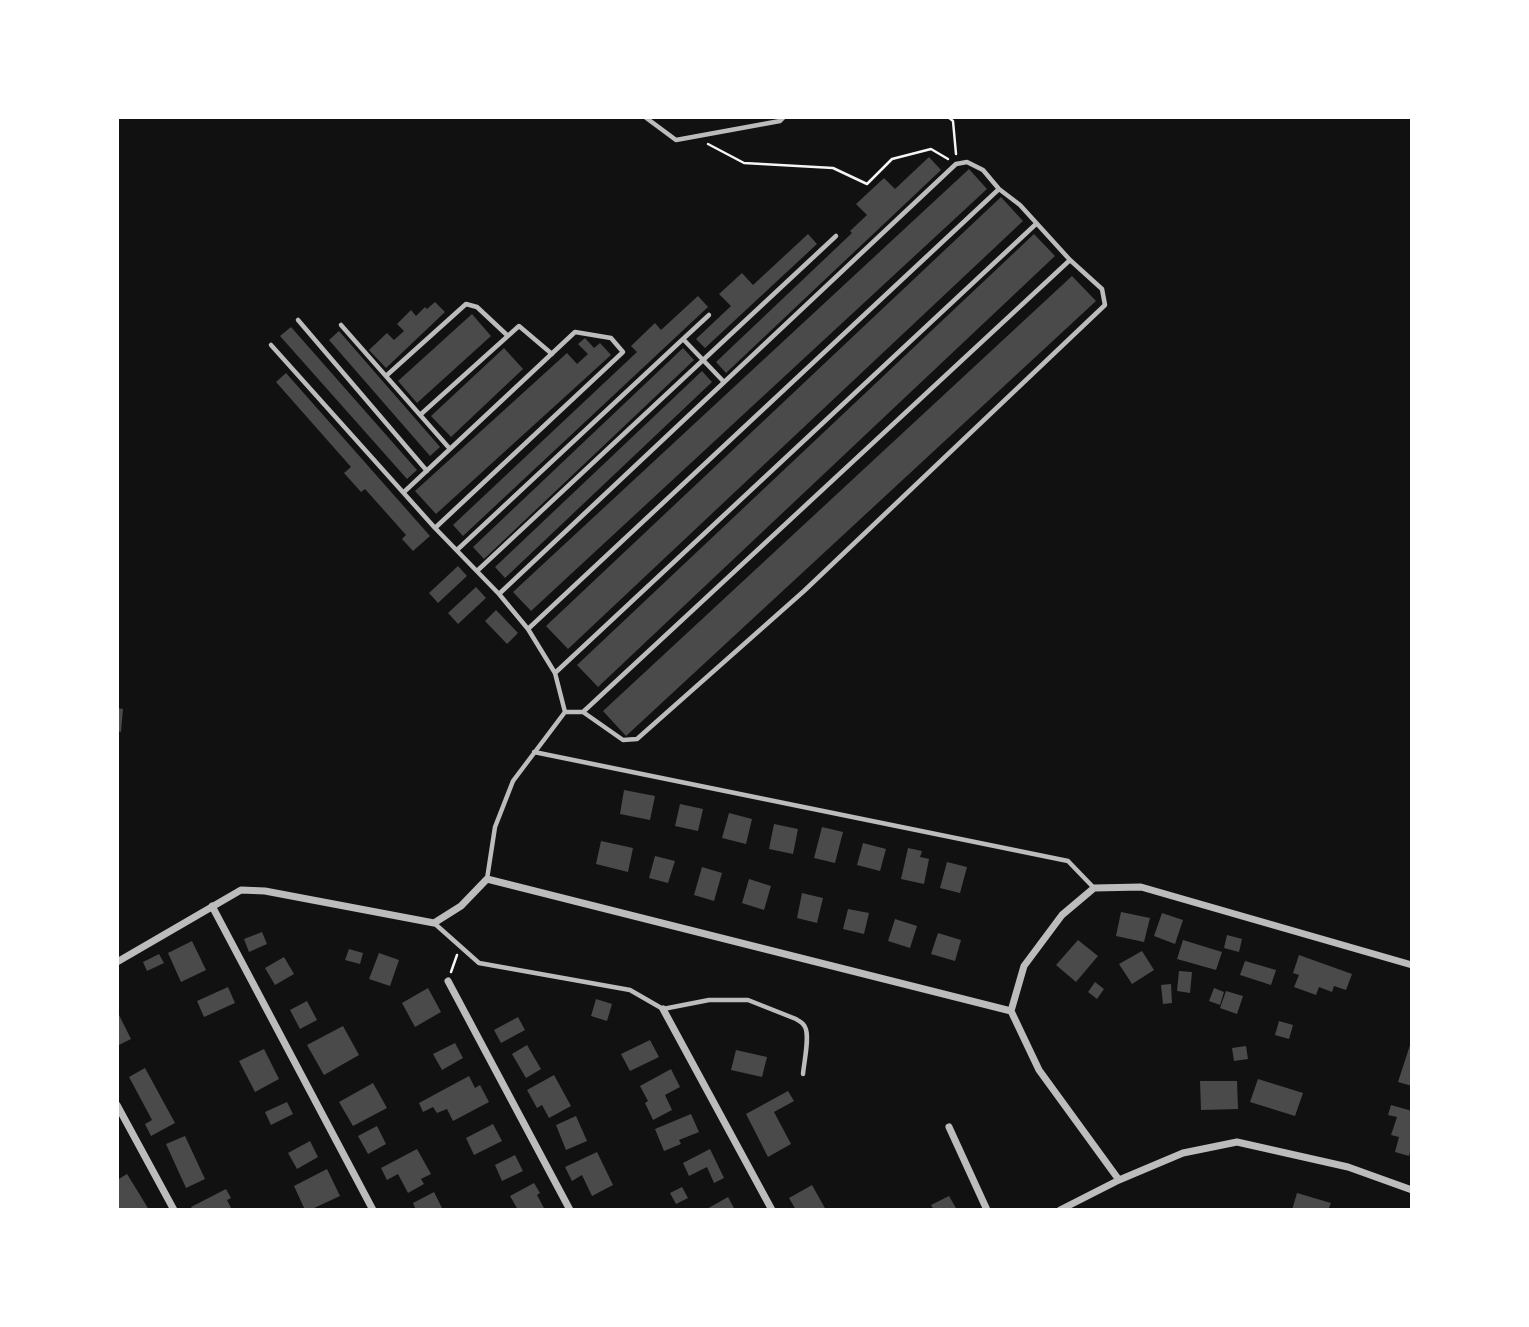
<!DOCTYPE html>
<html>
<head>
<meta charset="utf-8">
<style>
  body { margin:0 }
  #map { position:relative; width:1529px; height:1327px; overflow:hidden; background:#111; font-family:"Libre Baskerville",serif }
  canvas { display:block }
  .frame { position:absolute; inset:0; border:119px solid #fff; pointer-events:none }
</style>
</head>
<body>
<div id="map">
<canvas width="1529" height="1327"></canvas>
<div class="frame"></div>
</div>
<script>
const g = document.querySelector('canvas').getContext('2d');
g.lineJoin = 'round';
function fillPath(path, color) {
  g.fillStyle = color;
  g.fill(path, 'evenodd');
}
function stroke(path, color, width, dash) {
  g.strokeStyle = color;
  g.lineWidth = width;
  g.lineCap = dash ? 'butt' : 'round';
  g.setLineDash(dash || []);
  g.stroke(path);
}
fillPath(new Path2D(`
  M929,157l12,13 -215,203 -10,-11 136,-129 -2,-2 17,-16 -11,-11 28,-26 11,11z
  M969,169l18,20 -456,422 -18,-19z
  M1001,197l22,24 -455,428 -22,-23z
  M808,234l9,10 -112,104 -9,-9 35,-33 -12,-12 23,-21 11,12z
  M1034,234l21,22 -457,431 -21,-22z
  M1072,276l24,25 -470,435 -23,-25z
  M698,296l10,11 -245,229 -10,-11 184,-173 -6,-6 24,-23 6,7z
  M435,302l10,10 -59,56 -17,-18 18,-17 7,7 10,-9 -7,-7 14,-14 5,6 9,-9 2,2z
  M472,314l19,22 -74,67 -19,-22z
  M291,327l126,143 -10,9 -127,-143z
  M339,331l101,116 -10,9 -101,-116z
  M585,338l9,10 6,-5 11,12 -175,159 -21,-23 152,-138 10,11 11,-10 -10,-10z
  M504,348l19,21 -72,68 -20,-21z
  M683,348l11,12 -210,199 -11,-12z
  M702,371l10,11 -207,196 -10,-11z
  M286,373l144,163 -17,15 -11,-12 4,-4 -41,-46 -4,3 -17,-19 7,-6 -75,-85z
  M458,566l9,10 -29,27 -9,-10z
  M476,587l10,11 -28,26 -10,-11z
  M496,610l22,23 -11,11 -22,-23z
  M117,708l6,1 -2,23 -4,-1z
  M624,790l31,6 -5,24 -30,-6z
  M680,804l23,5 -5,22 -23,-5z
  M729,813l23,6 -6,25 -24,-6z
  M774,824l24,5 -5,25 -24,-5z
  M822,827l21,5 -8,31 -21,-5z
  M601,841l32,7 -5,24 -32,-8z
  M863,843l23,6 -6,22 -23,-6z
  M908,848l14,3 -2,6 9,2 -5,25 -23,-5z
  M655,856l20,5 -7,22 -19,-5z
  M947,862l20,5 -7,26 -20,-5z
  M702,867l20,6 -8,28 -20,-6z
  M749,879l22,7 -7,24 -22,-7z
  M802,893l21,5 -6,25 -20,-5z
  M848,909l21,4 -5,21 -21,-5z
  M1121,912l29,6 -6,24 -28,-6z
  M1162,913l21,7 -8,24 -21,-8z
  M895,919l22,7 -7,22 -22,-7z
  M262,932l5,12 -18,8 -5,-13z
  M938,933l23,7 -6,21 -24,-7z
  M1227,935l15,4 -3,13 -15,-4z
  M1078,940l20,16 -22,26 -20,-17z
  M1183,940l39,12 -6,18 -39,-11z
  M192,941l14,29 -25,12 -13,-29z
  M349,949l14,4 -3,11 -15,-4z
  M1142,951l12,19 -22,14 -13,-20z
  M379,953l20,7 -9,26 -21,-7z
  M159,954l5,9 -17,8 -4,-9z
  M1299,955l53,19 -6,16 -12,-4 -2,6 -13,-5 -3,8 -22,-8 5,-12 -6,-2z
  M284,957l10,17 -19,11 -10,-17z
  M1245,961l31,9 -5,15 -31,-10z
  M1179,971l13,1 -2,21 -13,-2z
  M1095,982l9,7 -7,10 -9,-7z
  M1171,984l1,19 -9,1 -2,-19z
  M228,987l7,16 -31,14 -7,-16z
  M428,988l13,24 -26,15 -13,-24z
  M1214,988l10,4 -4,13 -11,-4z
  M1226,991l17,5 -6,18 -17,-6z
  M596,999l16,5 -5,17 -16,-5z
  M307,1001l10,19 -17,9 -10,-19z
  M117,1011l14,28 -14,7z
  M518,1017l7,13 -24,13 -7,-13z
  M1279,1021l14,4 -4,14 -14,-4z
  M343,1026l16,29 -35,20 -17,-30z
  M1412,1039v47l-14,-4z
  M650,1040l9,17 -29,14 -9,-17z
  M455,1043l8,15 -21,12 -9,-16z
  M527,1045l14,24 -15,9 -14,-24z
  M1246,1046l2,13 -14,2 -2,-13z
  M264,1049l15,30 -24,13 -16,-31z
  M736,1050l31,7 -5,20 -31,-7z
  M145,1068l30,55 -24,13 -6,-12 7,-4 -23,-43z
  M671,1069l9,18 -15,8 7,15 -19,10 -8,-17 3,-2 -8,-15z
  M554,1075l17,31 -22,12 -7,-13 -5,3 -10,-18z
  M469,1076l6,12 5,-3 9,17 -36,19 -6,-12 -10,4 -4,-6 -10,5 -4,-9z
  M1258,1079l45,14 -8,23 -45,-14z
  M1200,1081h37l1,28 -37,1z
  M373,1083l14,25 -34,18 -14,-24z
  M788,1091l6,10 -20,11 17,32 -23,13 -22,-43z
  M287,1102l6,12 -22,11 -6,-13z
  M1391,1105l21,6v34l-3,11 -14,-4 4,-15 -8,-2 6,-18 -9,-2z
  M691,1114l8,18 -20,8 2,4 -17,7 -9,-22z
  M576,1116l11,25 -21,9 -10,-25z
  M493,1124l9,17 -28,14 -8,-17z
  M377,1126l9,18 -18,10 -10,-18z
  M185,1136l20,43 -19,9 -20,-44z
  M310,1141l8,16 -21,12 -9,-16z
  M417,1149l14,25 -10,5 3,5 -16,9 -10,-19 -11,6 -6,-12z
  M710,1149l14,29 -10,5 -7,-16 -18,9 -6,-13z
  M597,1152l16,33 -21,11 -10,-21 -10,6 -7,-14z
  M515,1155l8,16 -21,10 -7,-16z
  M327,1169l13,27 -30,14h-5l-11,-24z
  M127,1174l13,21 9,15h-28l-2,-2 -2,-4v-24z
  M534,1183l6,10 -3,2 8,15h-27l-8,-14z
  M812,1185l14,25h-30l-7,-12z
  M682,1187l6,11 -12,6 -6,-11z
  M226,1189l5,9 -4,2 5,10h-39l-2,-3z
  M434,1192l9,18h-27l-3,-7z
  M1297,1193l34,10 -3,7h-36z
  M949,1196l7,12 -4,2h-18l-3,-5z
  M728,1197l7,13h-30z`), '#4a4a4a');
stroke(new Path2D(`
  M948,117l5,4 3,33
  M708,144l36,19 89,5 34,16 25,-25 39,-10 17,10
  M451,972l6,-17`), '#f5f5f5', 2.5);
stroke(new Path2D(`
  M645,117l31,23 104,-19 4,-4
  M298,320l129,151
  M341,325l109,124
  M683,339l26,-24
  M271,345l164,183 64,66 29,35 27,44 10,39 -52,69 -18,46 -8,52
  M386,376l80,-72 11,3 31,29
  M420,415l99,-89 33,28
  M404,492l171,-160 36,6 12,14 -188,176
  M457,550l226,-211 41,43
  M477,571l359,-335
  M499,594l457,-430 11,-2 16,8 16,19 21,16 50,55 32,29 3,16 -301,286 -167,148 -14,1 -40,-28
  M528,629l471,-440
  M555,673l481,-449
  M565,712h18l487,-452
  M534,752l534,109 26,27
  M434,923l45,40 151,27 33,19 46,-9h39l48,19c4,3 7,3 9,8 5,9 -1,35 -2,47`), '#bcbcbc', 4.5);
stroke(new Path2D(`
  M212,906l161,304
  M117,962l124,-72 24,1 169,32 27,-17 26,-27 524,132
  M448,981l122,229
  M663,1009l109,201
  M117,1105l57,105
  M949,1127l38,83
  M1119,1180l-80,-110 -28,-59 13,-45 38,-51 32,-27 47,-1 271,78
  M1060,1210l59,-30 64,-27 54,-11 111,25 64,23`), '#bcbcbc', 7);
</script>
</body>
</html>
